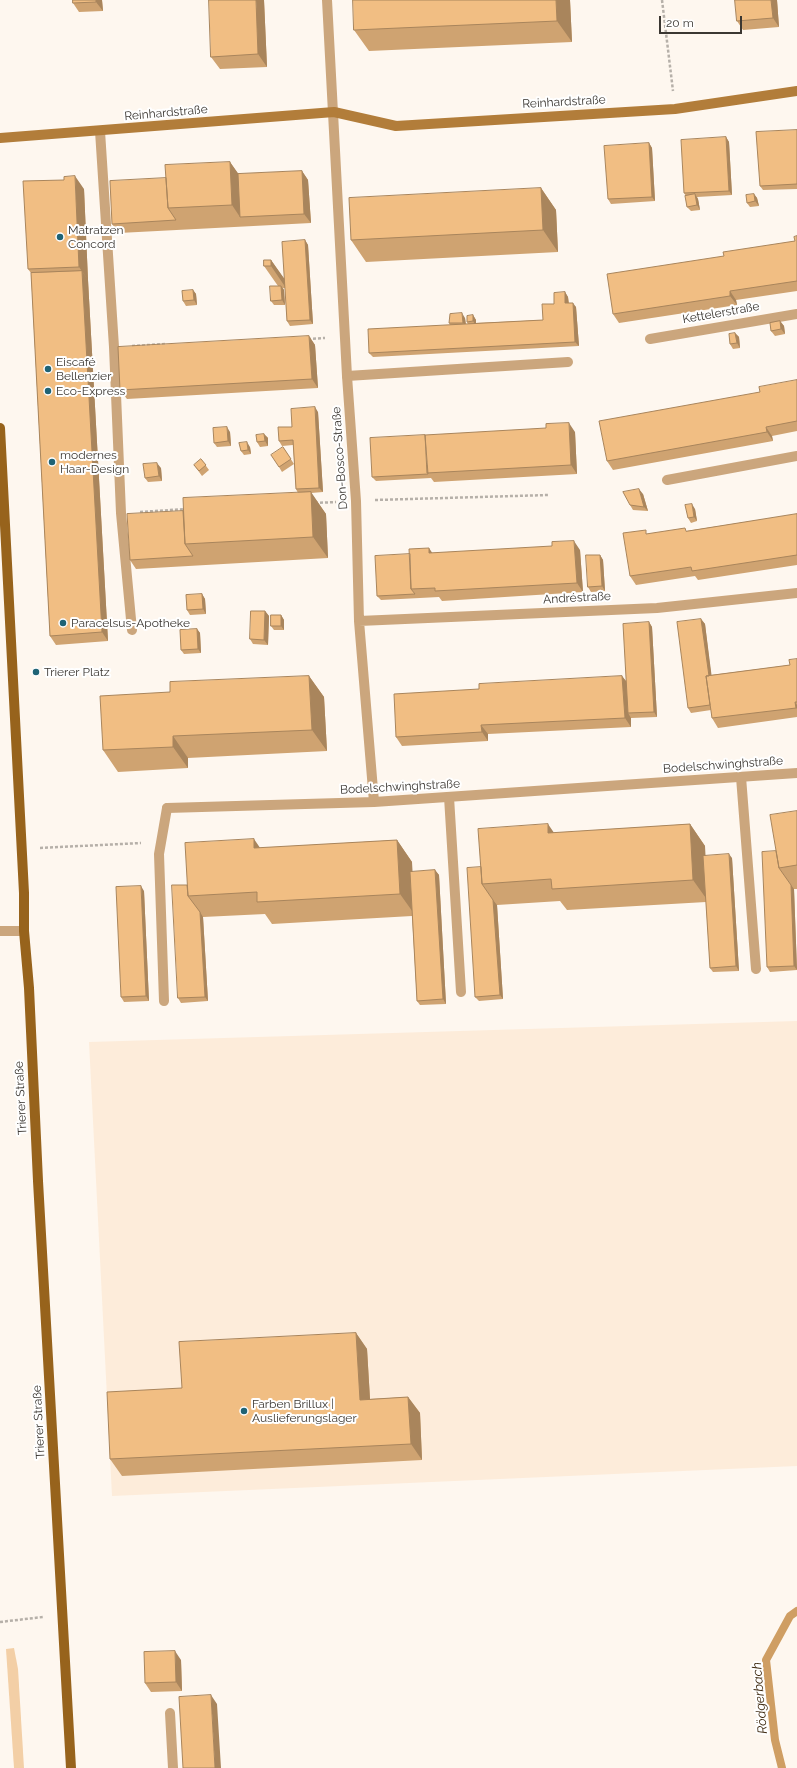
<!DOCTYPE html>
<html>
<head>
<meta charset="utf-8">
<style>
  body { margin:0 }
  #map { position:relative; width:797px; height:1768px; overflow:hidden; background:#fef7ef; font-family:Raleway,sans-serif }
  canvas { display:block }
  .scale { position:absolute; left:659px; top:16px; width:83px; height:18px; box-sizing:border-box; border:2px solid #3b3732; border-top:0; padding-left:5px; font-size:12px; line-height:14px; white-space:nowrap; color:#3b3732; -webkit-text-stroke:3px #fff; paint-order:stroke }
</style>
</head>
<body>
<div id="map">
<canvas width="797" height="1768"></canvas>
<div class="scale">20 m</div>
</div>
<script>
const g = document.querySelector('canvas').getContext('2d');
g.lineJoin = 'round';
function fillPath(path, color) {
  g.fillStyle = color;
  g.fill(path, 'evenodd');
}
function stroke(path, color, width, dash) {
  g.strokeStyle = color;
  g.lineWidth = width;
  g.lineCap = dash ? 'butt' : 'round';
  g.setLineDash(dash || []);
  g.stroke(path);
}
function label(font, color, halo, rows, align = 'center') {
  g.font = font + ' Raleway,sans-serif';
  g.lineWidth = 4;
  g.setLineDash([]);
  g.textBaseline = 'middle';
  g.strokeStyle = halo;
  g.fillStyle = color;
  for (const [text, x, y, turn = 0] of rows) {
    g.save();
    g.translate(x, y);
    g.rotate((+turn || 0) * Math.PI / 180);
    g.textAlign = isNaN(turn) ? turn : align;
    if (halo) g.strokeText(text, 0, 0);
    g.fillText(text, 0, 0);
    g.restore();
  }
}
fillPath(new Path2D(`
  M797,1021v445l-685,30 -23,-454z`), '#fdecda');
fillPath(new Path2D(`
  M14,1648l4,21 6,99h-10l-8,-119z`), '#f3cfa6');
stroke(new Path2D(`
  M782,1768l-7,-28 -9,-80 24,-44 7,-5`), '#cf9e63', 8);
stroke(new Path2D(`
  M662,0l11,91
  M308,339l17,-1
  M132,346l33,-2
  M375,500l174,-5
  M315,503l21,-1
  M140,512l46,-3
  M40,848l101,-5
  M0,1622l43,-5`), '#b6b0a9', 2.5, [3, 2]);
stroke(new Path2D(`
  M100,131l14,216 7,166 11,117
  M347,376l221,-14
  M741,777l15,192
  M449,797l12,195
  M164,1001l-5,-147 8,-46
  M170,1713l3,55`), '#cba67d', 10);
stroke(new Path2D(`
  M327,0l20,376 9,125 3,120 15,181
  M650,339l147,-25
  M667,480l130,-24
  M359,621l298,-13 140,-15
  M167,808l207,-6 423,-29
  M0,931h24`), '#cba67d', 10);
stroke(new Path2D(`
  M0,138l334,-26 62,14 279,-17 122,-18`), '#b27d3a', 10);
stroke(new Path2D(`
  M0,428l24,465v38l5,57 9,193 33,587`), '#97631c', 10);
fillPath(new Path2D(`
  M73,0h29l1,11 -24,1 -6,-9z
  M264,0l3,67 -47,2 -9,-12z
  M570,0l2,42 -203,9 -15,-21z
  M735,0h42l2,27 -36,3 -6,-9z
  M797,130v59l-34,1 -3,-4z
  M726,137l3,5 3,53 -35,2 1,2 2,11 -9,1 -4,-4 -1,-11 -2,-3z
  M649,143l3,5 3,53 -44,3 -3,-5z
  M230,162l8,12 64,-3 6,9 3,43 -192,10 -7,-9 54,-46z
  M541,188l15,22 2,42 -192,10 -15,-22z
  M84,189l4,91 20,361 -52,4 -6,-9 -19,-363 -3,-4z
  M754,194l3,4 2,8 -9,1 -3,-4z
  M797,236v55l-61,9 1,5 -118,18 -6,-9 111,-58 71,-15z
  M305,240l3,5 5,79 -23,2 -3,-5 -2,-33h-2l1,2 1,15h-11l-3,-4 7,-15 -14,-20 7,-6 13,19z
  M193,290l3,4 1,11 -11,1 -3,-5z
  M565,292l3,5 1,6 7,4 3,39 -206,11 -4,-4 81,-28 -1,-2 16,-5 1,6h2l-1,-2 6,-7 3,5v3l67,-3 11,-16z
  M780,321l4,5 1,8 -10,2 -4,-5z
  M735,333l4,4 1,11 -7,1 -3,-5z
  M309,336l6,9 3,43 -191,11 -7,-9z
  M797,380v51l-25,5 1,5 -160,29 -6,-9z
  M318,412l5,80 -12,1 15,21 2,44 -192,11 -6,-9 53,-49 115,-18 -2,-4 -3,-44 -11,1 -3,-5 13,-14z
  M230,432l1,14 -14,1 -3,-4z
  M575,432l2,42 -143,8 -3,-4 -55,3 -4,-4z
  M264,434l4,4v8l-8,1 -3,-5z
  M250,447l1,7 -7,1 -3,-4z
  M283,447l11,17 -12,8 -3,-5z
  M201,459l8,11 -7,6 -8,-11z
  M161,468l1,13 -14,1 -3,-4z
  M643,494l5,17 -15,-1 -3,-5z
  M695,509l2,12 -6,2 -3,-5z
  M797,514v51l-99,15 -3,-4 -59,9 -6,-9 18,-42 39,-3z
  M580,550l3,42 -141,9 -3,-4 -58,3 -4,-4 55,-43z
  M600,555l3,5 2,31 -14,1 -3,-5z
  M202,594l3,5 1,15 -16,1 -3,-5z
  M265,611l4,5 -1,29 -15,-1 -3,-5z
  M281,615l3,5v10h-10l-3,-4z
  M701,619l4,5 6,51 79,-10 7,-6v58l-79,11 -6,-10 -1,-8 -20,3 -3,-5z
  M649,622l3,5 5,90 -26,1v9l-143,7v7l-86,5 -6,-9 83,-48 143,-13 4,5z
  M197,629l3,4 1,20 -17,1 -3,-4z
  M309,676l15,21 3,54 -139,7v10l-70,4 -15,-22 67,-58z
  M797,811v78h-3l3,81 -27,2 -3,-5 9,-116z
  M690,824l15,22v10l27,2 7,113 -26,1 -3,-4 -4,-66 -139,8 -7,-9 -63,4 6,94 -24,2 -4,-4 6,-130 73,-34z
  M397,840l15,22v10l23,-2 4,5 7,129 -26,1 -3,-4 -5,-85 -140,8 -7,-10 -62,3 5,84 -27,2 -3,-5 9,-113 73,-37z
  M144,891l5,110 -25,1 -3,-5z
  M356,1333l11,16 3,50 38,-2 12,16 2,47 -300,16 -12,-17 72,-71z
  M181,1660l1,31 -31,1 -6,-9z`), '#cfa371');
fillPath(new Path2D(`
  M96,0h6l1,11 -7,-9z
  M256,0h8l3,67 -9,-13z
  M556,0h14l2,42 -15,-21z
  M771,0h6l2,27 -6,-9z
  M726,137l3,5 3,53 -3,-4z
  M649,143l3,5 3,53 -3,-4z
  M230,162l15,21 -5,34 -8,-12z
  M302,171l6,9 3,43 -7,-9z
  M75,176l9,13 4,91 -9,-13z
  M541,188l15,22 2,42 -15,-22z
  M695,194l3,5 2,11 -3,-5z
  M754,194l3,4 2,8 -4,-5z
  M305,240l3,5 5,79 -3,-4z
  M271,260l15,21v7l-15,-22z
  M82,271l6,9 20,361 -6,-9z
  M281,286l3,4 1,15 -3,-5z
  M193,290l3,4 1,11 -3,-5z
  M730,291l6,9 1,5 -7,-9z
  M565,292l3,5 1,11 -4,-5z
  M573,303l3,4 3,39 -4,-4z
  M462,313l3,5 1,9 -3,-4z
  M473,315l3,5v6l-3,-5z
  M780,321l4,5 1,8 -4,-5z
  M735,333l4,4 1,11 -3,-5z
  M309,336l6,9 3,43 -6,-9z
  M315,407l3,5 5,80 -4,-4z
  M569,423l6,9 2,42 -6,-9z
  M227,427l3,5 1,14 -3,-5z
  M766,427l6,9 1,5 -6,-9z
  M264,434l4,4v8l-3,-5z
  M247,442l3,5 1,7 -3,-4z
  M157,463l4,5 1,13 -3,-5z
  M639,489l4,5 5,17 -4,-4z
  M311,492l15,22 2,44 -15,-21z
  M692,504l3,5 2,12 -3,-4z
  M574,541l6,9 3,42 -6,-9z
  M429,548l6,9 -6,-4z
  M600,555l3,5 2,31 -3,-5z
  M202,594l3,5 1,15 -3,-5z
  M265,611l4,5 -1,29 -4,-5z
  M281,615l3,5v10l-3,-4z
  M701,619l4,5 11,86 -3,-5z
  M649,622l3,5 5,90 -3,-5z
  M197,629l3,4 1,20 -3,-4z
  M309,676l15,21 3,54 -15,-21z
  M622,676l7,9 -1,28 3,5v9l-6,-9z
  M795,702l2,3v4l-1,-1z
  M481,725l7,9v7l-6,-9z
  M173,736l15,22v10l-15,-21z
  M548,824l15,22 -15,-13z
  M690,824l15,22 3,55 -15,-21z
  M254,839l15,22 -15,-13z
  M397,840l15,22 3,53 -15,-21z
  M729,854l3,4 7,113 -3,-5z
  M435,870l4,5 7,129 -3,-5z
  M791,885l3,4 3,81 -3,-4z
  M141,886l3,5 5,110 -3,-5z
  M493,900l4,5 6,94 -3,-4z
  M200,912l3,5 5,84 -3,-4z
  M356,1333l11,16 4,67 -11,-16z
  M408,1397l12,16 2,47 -11,-16z
  M175,1651l6,9 1,31 -6,-9z
  M211,1695l6,9 4,64h-6z`), '#a9855c');
const building = new Path2D(`
  M73,0h23v2l-23,1z
  M209,0h47l2,54 -47,3z
  M353,0h203l1,21 -203,9z
  M735,0h36l2,18 -36,3z
  M797,130v54l-37,2 -4,-54z
  M726,137l3,54 -45,2 -3,-53z
  M649,143l3,54 -44,2 -4,-53z
  M230,162l2,43 -64,3 -3,-43z
  M302,171l2,43 -64,3 -2,-43z
  M75,176l4,91 -51,2 -5,-88 41,-1v-3z
  M166,178l2,30 8,12 -64,4 -2,-43z
  M541,188l2,42 -192,10 -2,-42z
  M695,194l2,11 -10,2 -2,-11z
  M754,194l1,7 -8,2 -1,-8z
  M797,236v45l-67,10v5l-117,18 -6,-40 117,-18 -1,-4 72,-11 -1,-4z
  M305,240l5,80 -23,1 -5,-79z
  M264,260h7v6h-7z
  M82,271l20,361 -52,4 -19,-363z
  M270,286h11l1,14 -11,1z
  M193,290l1,10 -11,1 -1,-10z
  M565,292v11h8l2,39 -206,11 -1,-24 175,-9 -1,-16h12v-11z
  M462,313l1,10h-14l1,-9z
  M473,315v6l-6,1v-6z
  M780,321l1,8 -10,2 -1,-8z
  M735,333l2,10 -7,1 -1,-10z
  M309,336l3,43 -192,11 -2,-43z
  M797,380v41l-31,6 1,5 -160,29 -8,-40 161,-29 -1,-5z
  M315,407l4,81 -23,1 -3,-49 -14,1 -1,-14h14l-1,-18z
  M569,423l2,42 -144,8 -2,-38 121,-7v-4z
  M227,427l1,14 -14,2 -1,-15z
  M264,434l1,7 -8,1 -1,-7z
  M425,435l3,39 -56,3 -2,-39z
  M247,442l1,8 -7,1 -2,-8z
  M283,447l8,12 -12,8 -8,-12z
  M201,459l5,6 -7,6 -5,-6z
  M157,463l2,13 -14,2 -2,-14z
  M639,489l5,18 -14,-2 -7,-13z
  M311,492l2,45 -128,7 -2,-46z
  M692,504l2,13 -6,1 -3,-13z
  M183,511l2,33 8,12 -63,4 -3,-46z
  M797,514v41l-105,16 -1,-4 -61,9 -7,-43 23,-3v4l39,-6 1,3z
  M574,541l3,42 -142,8v-3l-24,1 -2,-40 20,-1v5l123,-7v-4z
  M410,554l1,35 4,5 -38,2 -2,-40z
  M586,555h14l2,31 -14,1z
  M202,594l1,15 -16,1 -1,-15z
  M251,611h14l-1,29 -14,-1z
  M271,615h10v11h-10z
  M701,619l8,57h-3l4,29 -22,3 -11,-86z
  M649,622l5,90 -26,1 -5,-89z
  M197,629l1,20 -17,1 -1,-20z
  M797,659v43h-2l1,6 -84,10 -6,-42 84,-11 -1,-5z
  M309,676l3,54 -139,6v11l-70,3 -3,-54 70,-4v-10z
  M622,676l3,42 -144,7 1,7 -86,5 -2,-43 85,-5v-5z
  M797,811v54l-18,3 -9,-53z
  M548,824v9l142,-9 3,56 -141,9 -1,-10 -69,5 -4,-55z
  M254,839v9l143,-8 3,54 -143,8v-10l-69,4 -3,-53z
  M776,851l3,17 12,17 3,81 -27,1 -5,-115z
  M729,854l7,112 -26,2 -7,-112z
  M481,867l1,17 11,16 7,95 -25,2 -8,-129z
  M435,870l8,129 -26,2 -7,-129z
  M172,885h15l1,11 12,16 5,85 -27,1z
  M141,886l5,110 -25,1 -5,-110z
  M356,1333l4,67 48,-3 3,47 -301,15 -3,-67 75,-4 -3,-46z
  M175,1651l1,31 -31,1 -1,-31z
  M211,1695l4,73h-32l-4,-71z`);
fillPath(building, '#f1be83');
stroke(building, '#a9855c', 1);
for (const [x, y, r, color] of [
  [60,237,4,"#1f6375"],
  [48,369,4,"#1f6375"],
  [48,391,4,"#1f6375"],
  [52,462,4,"#1f6375"],
  [63,623,4,"#1f6375"],
  [36,672,4,"#1f6375"],
  [244,1411,4,"#1f6375"]
]) {
  const dot = new Path2D();
  dot.arc(x, y, r, 0, 2 * Math.PI);
  g.fillStyle = color;
  g.fill(dot);
  stroke(dot, '#fff', 1.5);
}
label('12px', '#3b3732', '#fff', [
  ["Reinhardstraße",564,102,-3],
  ["Reinhardstraße",166,113,-5],
  ["Kettelerstraße",721,313,-10],
  ["Don-Bosco-Straße",340,458,-94],
  ["Andréstraße",577,598,-3],
  ["Bodelschwinghstraße",723,765,-4],
  ["Bodelschwinghstraße",400,787,-3],
  ["Trierer Straße",21,1098,-93],
  ["Trierer Straße",39,1422,-93]
]);
label('12px', '#3b3732', '#fff', [
  ["Matratzen",68,230],
  ["Concord",68,244],
  ["Eiscafé",56,362],
  ["Bellenzier",56,376],
  ["Eco-Express",56,391],
  ["modernes",60,455],
  ["Haar-Design",60,469],
  ["Paracelsus-Apotheke",71,623],
  ["Trierer Platz",44,672],
  ["Farben Brillux |",252,1404],
  ["Auslieferungslager",252,1418]
], 'left');
label('italic 13px', '#3d280e', '#fff', [
  ["Rödgerbach",760,1698,-95]
]);
</script>
</body>
</html>
